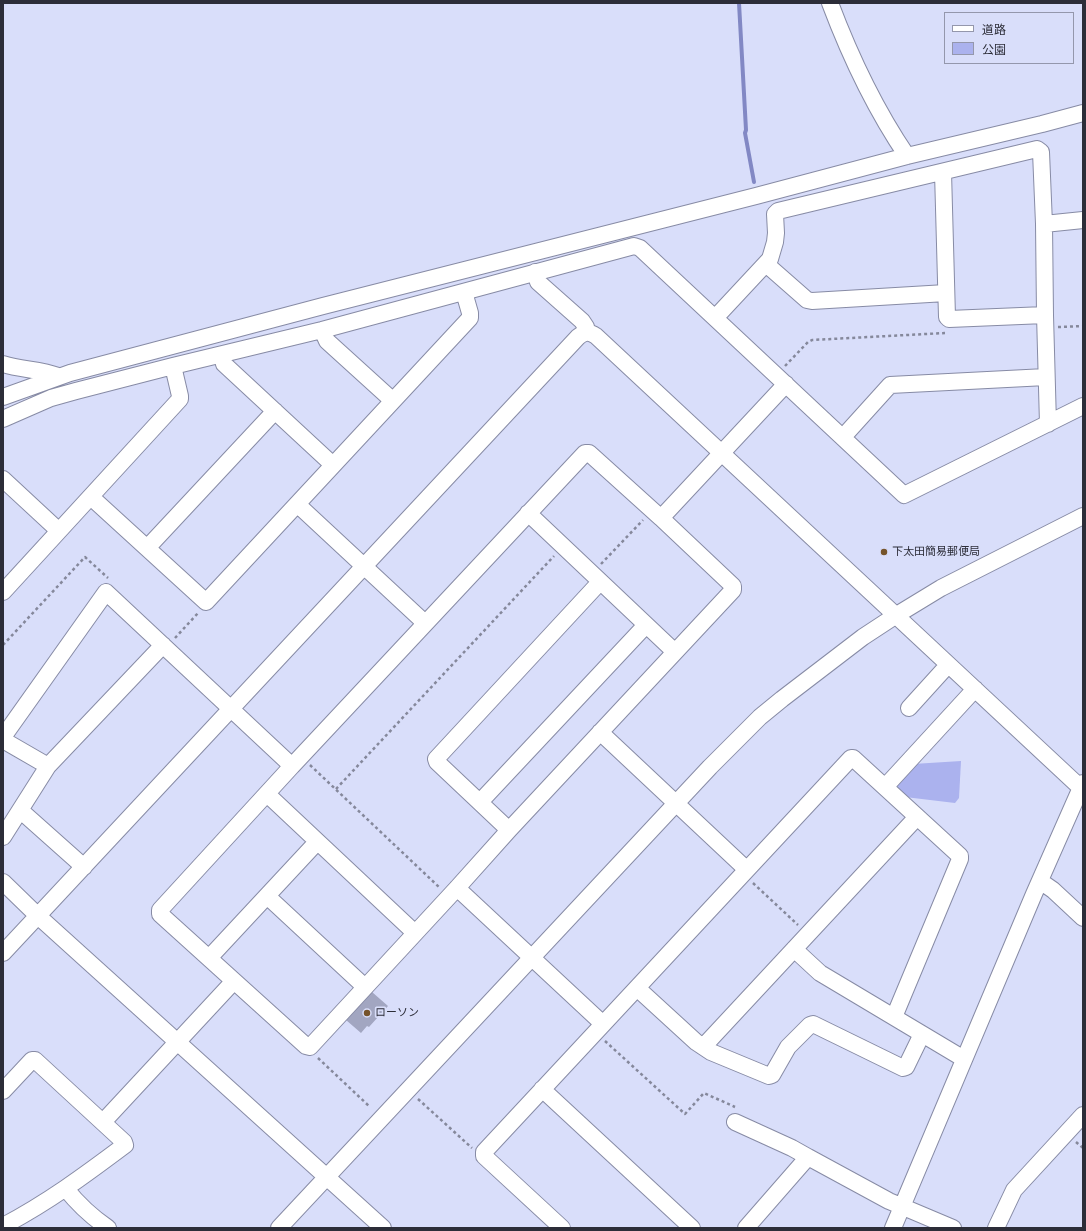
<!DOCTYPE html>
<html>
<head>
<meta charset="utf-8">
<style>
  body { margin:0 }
  #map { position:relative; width:1086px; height:1231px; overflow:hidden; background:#d9defa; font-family:"DejaVu Sans","Noto Sans JP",sans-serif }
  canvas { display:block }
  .frame { position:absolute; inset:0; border:4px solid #2c2d38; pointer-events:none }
  .legend { position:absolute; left:944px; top:12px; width:130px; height:52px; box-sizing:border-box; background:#d9defa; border:1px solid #9497ac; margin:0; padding:5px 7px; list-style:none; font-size:12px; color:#2c2d38 }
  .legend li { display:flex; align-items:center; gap:8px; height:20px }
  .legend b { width:20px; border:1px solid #9497ac }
</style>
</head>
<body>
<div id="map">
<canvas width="1086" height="1231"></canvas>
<div class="frame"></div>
<ul class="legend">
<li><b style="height:5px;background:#fff"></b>道路</li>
<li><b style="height:11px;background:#abb2ee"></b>公園</li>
</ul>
</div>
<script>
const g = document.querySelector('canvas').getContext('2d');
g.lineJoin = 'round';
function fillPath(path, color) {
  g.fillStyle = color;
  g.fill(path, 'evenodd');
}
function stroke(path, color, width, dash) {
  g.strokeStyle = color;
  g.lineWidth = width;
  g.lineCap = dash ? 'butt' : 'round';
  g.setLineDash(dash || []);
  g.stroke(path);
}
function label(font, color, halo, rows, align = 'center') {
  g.font = font + ' "DejaVu Sans","Noto Sans JP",sans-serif';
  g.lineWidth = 3.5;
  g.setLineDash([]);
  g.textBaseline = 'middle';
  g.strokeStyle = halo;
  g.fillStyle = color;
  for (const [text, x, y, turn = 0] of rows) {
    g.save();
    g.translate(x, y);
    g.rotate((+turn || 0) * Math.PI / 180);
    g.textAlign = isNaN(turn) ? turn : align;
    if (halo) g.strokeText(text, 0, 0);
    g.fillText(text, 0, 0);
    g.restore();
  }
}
fillPath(new Path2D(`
  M961,761l-2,37 -4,5 -50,-6 -9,-7 -1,-6 18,-20z`), '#abb2ee');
stroke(new Path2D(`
  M739,3l7,127 -1,3 9,49`), '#8288c4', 4);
fillPath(new Path2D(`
  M372,992l16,14 -19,21 -2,-1 -6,7 -15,-13z`), '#a2a6c1');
const minor = new Path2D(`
  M830,3c20,53 45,106 77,153
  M943,172l4,145 2,2 96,-4
  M1044,224l39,-4
  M766,264l41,36 5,1 134,-8
  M535,272l3,10 44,39 4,6 1,5
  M715,318l55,-59 5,-17 1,-9 -1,-19 3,-3 259,-62 4,3 3,72 1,91 3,109
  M322,330l5,11 65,59
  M222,355l2,9 109,101
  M3,364c18,6 37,5 55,12
  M3,397l67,-24 253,-67 433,-110 151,-40 135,-32 41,-11
  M3,419l48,-21 25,-7 97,-25 149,-36 312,-84 6,2 264,247 179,-89
  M843,437l47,-52 156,-8
  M3,479l56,52
  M91,497l115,105 264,-284v-5l-6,-21
  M297,504l128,119
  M528,513l147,139
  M148,547l127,-136
  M3,592l177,-193v-3l-7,-30
  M909,708l39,-43
  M600,732l146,137
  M3,737l103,-145 186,174 -132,144v4l146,132 4,1 147,-159 52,-58 224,-240v-4l-72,-68 125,-134
  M3,740l45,26
  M292,766l293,-313h4l72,65
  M885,787l90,-98
  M267,794l148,139
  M480,802l166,-177
  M20,810l64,57
  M509,830l-72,-68 -1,-3 164,-177
  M3,837l45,-71 115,-121
  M1040,881l13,9 30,28
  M3,882l35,34 345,312
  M457,888l146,136
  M267,896l98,91
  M794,949l26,24 144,86
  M3,953l575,-616c6,-5 11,-6 18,-1l487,454
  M209,958l108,-116
  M637,988l59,54 15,10 58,24 3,-1 16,-28 22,-22 3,-1 90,44 3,-1 16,-33
  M703,1047l214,-230
  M542,1089l150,139
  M3,1091l29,-31h3l89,82 1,3c-40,30 -78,58 -122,81
  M103,1122l131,-141
  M735,1122l57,26 16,9
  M66,1189c12,15 26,28 42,39
  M279,1228l431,-461 50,-50 22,-18 81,-62 32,-21 46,-28 142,-72
  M562,1228l-78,-72v-4l367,-394h2l107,98v3l-66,158
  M746,1228l62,-71 81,44 64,27
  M893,1228l141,-334 49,-111
  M996,1228l18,-38 69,-75`);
stroke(minor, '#878ba5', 18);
stroke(new Path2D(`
  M1058,327l25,-1
  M785,366l23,-24 4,-2 133,-7
  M601,564l42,-44
  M175,638l24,-26
  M3,645l82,-88 23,21
  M310,765l130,123
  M336,789l218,-233
  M753,883l45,42
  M605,1041l80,73 19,-21 31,14
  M318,1058l52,49
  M418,1099l54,49
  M1076,1142l7,6`), '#85889b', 2.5, [3, 3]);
stroke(minor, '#fff', 16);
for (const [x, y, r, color] of [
  [884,552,4,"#75532b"],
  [367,1013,4,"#75532b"]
]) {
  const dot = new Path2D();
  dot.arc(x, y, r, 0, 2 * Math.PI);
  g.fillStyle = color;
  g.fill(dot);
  stroke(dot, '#d9defa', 1.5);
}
label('11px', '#2c2d38', '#d9defa', [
  ["下太田簡易郵便局",892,552],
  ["ローソン",375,1013]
], 'left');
</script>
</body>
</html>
